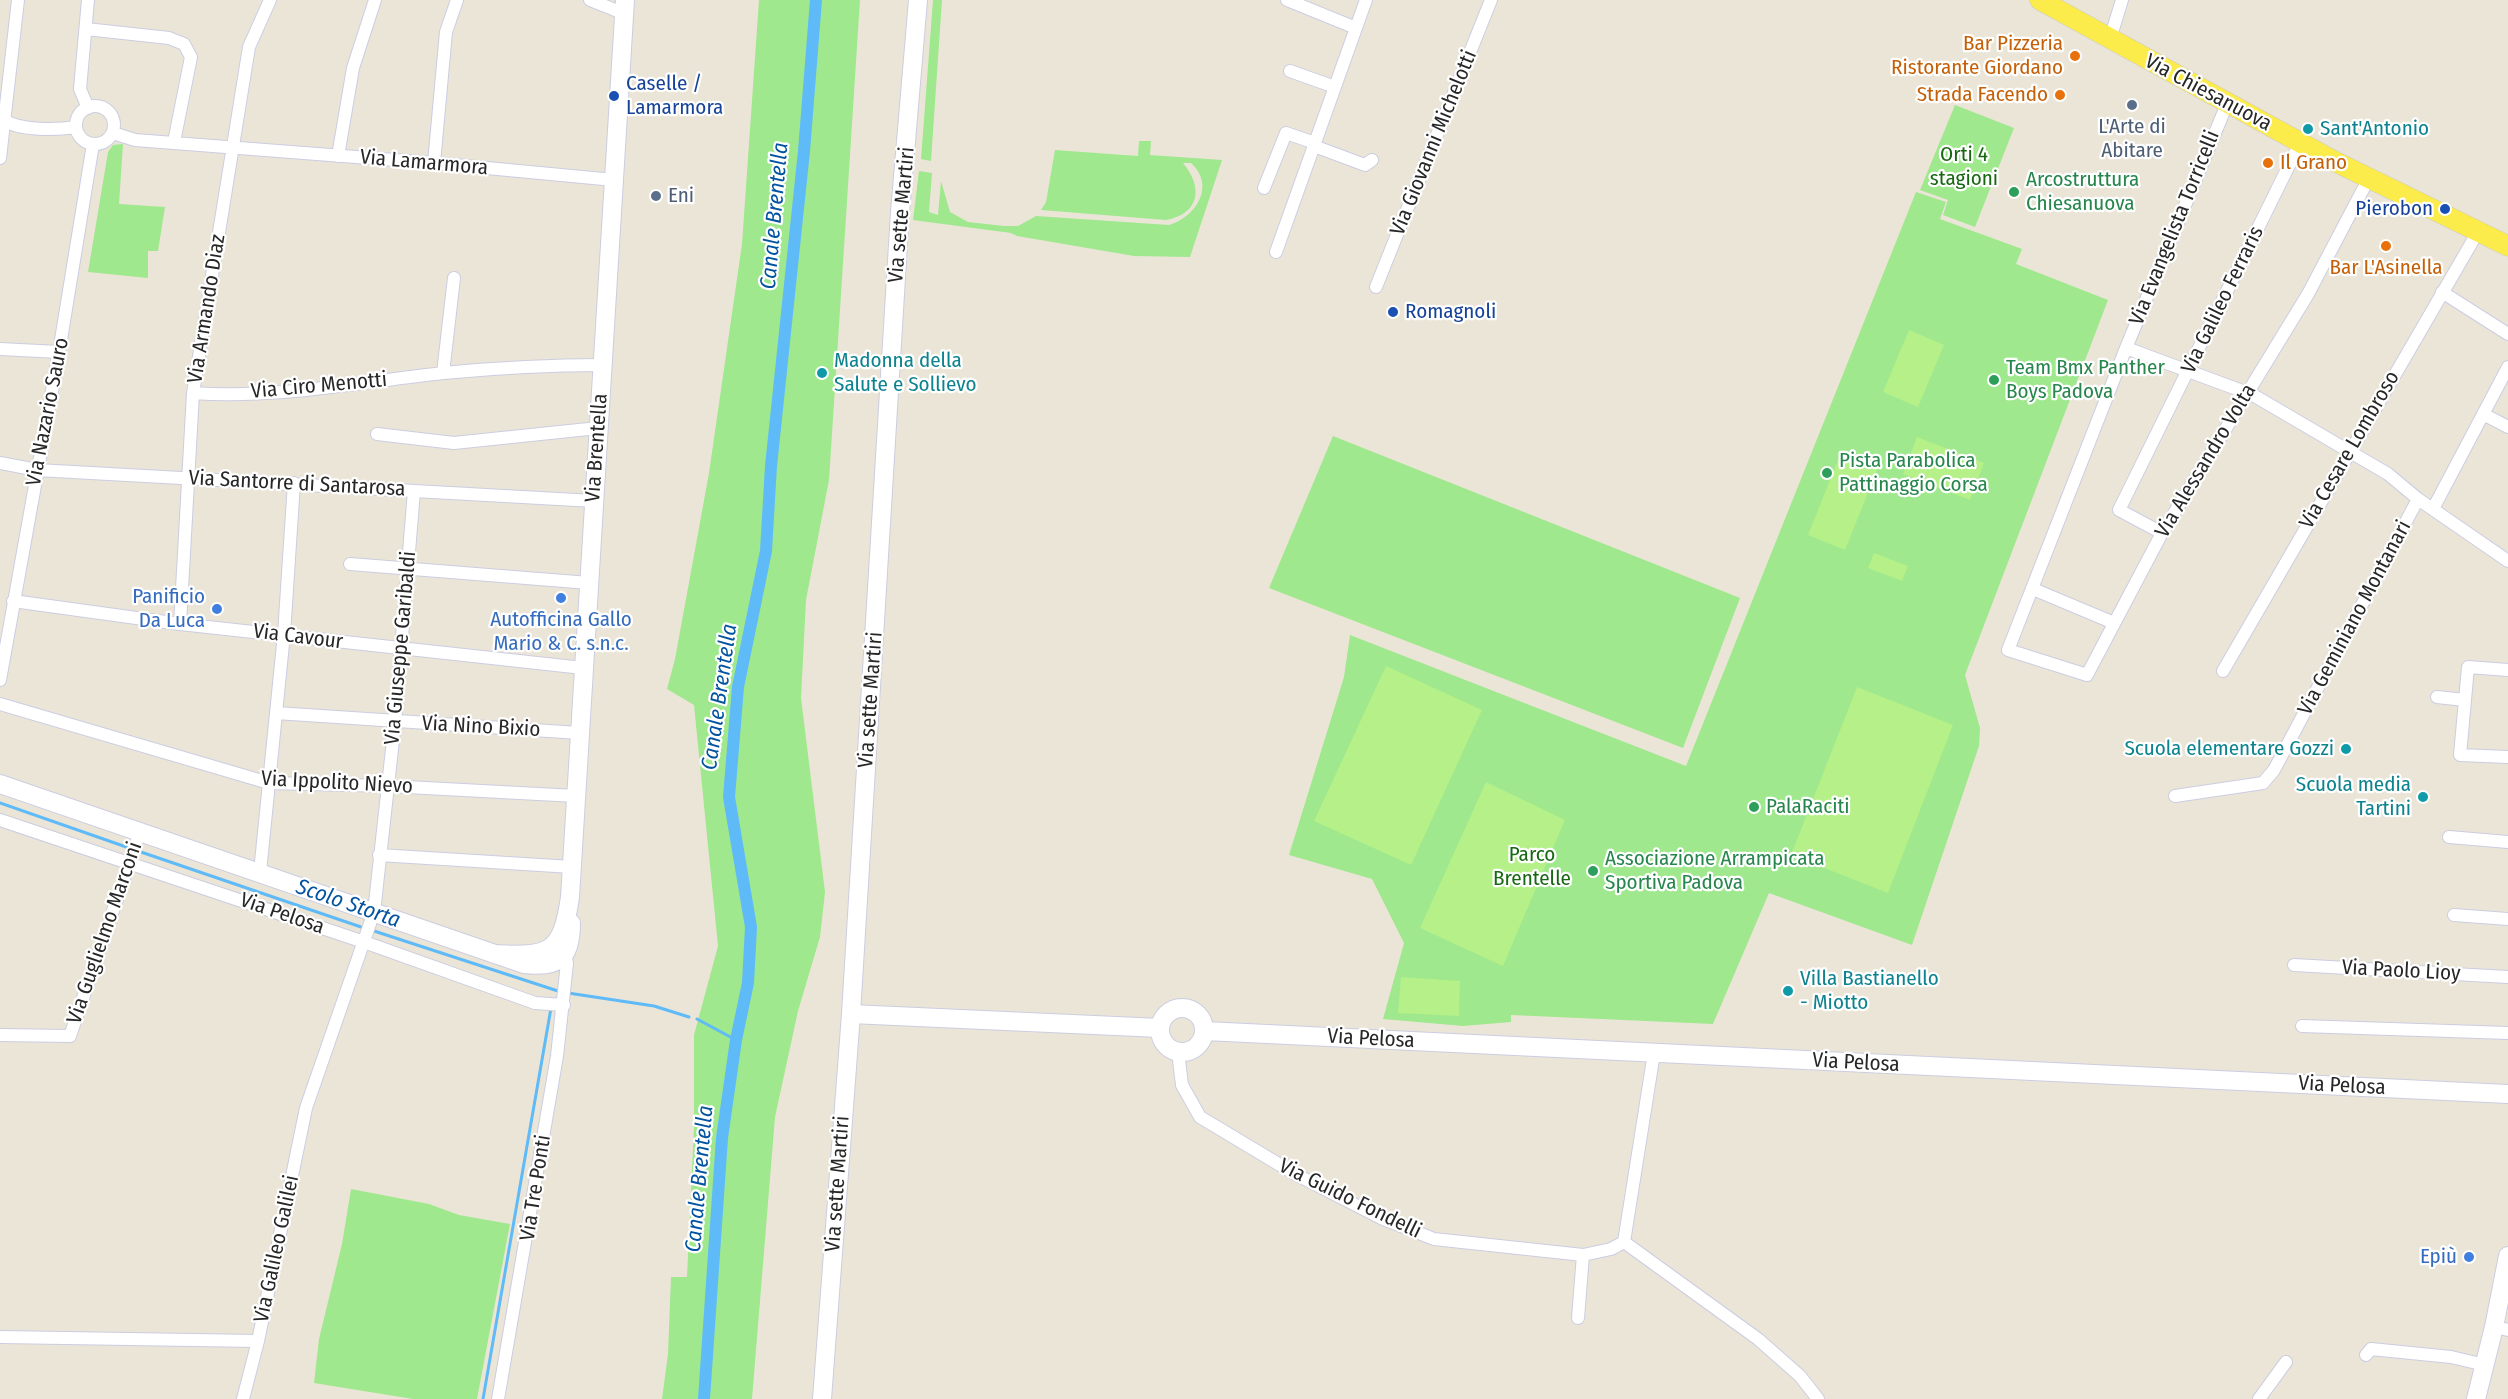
<!DOCTYPE html>
<html>
<head>
<meta charset="utf-8">
<style>
  body { margin:0 }
  canvas { display:block; background:#ebe5d7 }
</style>
</head>
<body>
<canvas width="2508" height="1399"></canvas>
<script>
const g = document.querySelector('canvas').getContext('2d');
g.lineJoin = 'round';
function fillPath(path, color) {
  g.fillStyle = color;
  g.fill(path, 'evenodd');
}
function stroke(path, color, width, dash) {
  g.strokeStyle = color;
  g.lineWidth = width;
  g.lineCap = dash ? 'butt' : 'round';
  g.setLineDash(dash || []);
  g.stroke(path);
}
function label(font, color, halo, rows, align = 'center') {
  g.font = font + ' "Fira Sans Condensed",sans-serif';
  g.lineWidth = 4.5;
  g.setLineDash([]);
  g.textBaseline = 'middle';
  g.strokeStyle = halo;
  g.fillStyle = color;
  for (const [text, x, y, turn = 0] of rows) {
    g.save();
    g.translate(x, y);
    g.rotate((+turn || 0) * Math.PI / 180);
    g.textAlign = isNaN(turn) ? turn : align;
    if (halo) g.strokeText(text, 0, 0);
    g.fillText(text, 0, 0);
    g.restore();
  }
}
fillPath(new Path2D(`
  M759,0h101l-31,480 -23,120 -5,98 24,194 -5,45 -22,74 -23,106 -23,282h-90l6,-45 3,-77h16l7,-150v-92l24,-89 -24,-241 -27,-16 8,-30 34,-186 33,-229z
  M933,0h9l-11,161 -10,-2z
  M1955,105l59,23 -39,99 -32,-12 5,-15 -28,-10z
  M1139,141h12l-1,14 72,5 -32,97 -56,-1 -117,-20 -6,-3 -98,-13 6,-49 13,2 -3,39 9,3 3,-34 9,31 18,10 36,4h14l18,-10 133,9c27,-8 47,-39 22,-62h-8c21,25 16,51 -17,57l-125,-10 5,-8 9,-52 83,6z
  M123,144l-4,60 46,3 -7,44h-10v27l-60,-6 20,-120 5,-7z
  M1916,192l30,10 -6,17 82,30 -6,15 92,36 -143,375 15,53 -1,18 -67,199 -143,-52 -56,131 -202,-9v7l-48,4 -80,-7 21,-76 -32,-64 -83,-24 55,-178 6,-42 336,131z
  M1333,436l407,162 -57,150 -414,-160z
  M351,1189l78,15 30,11 51,9 -33,175h-64l-99,-16 5,-44 23,-95z`), '#9fe88d');
fillPath(new Path2D(`
  M1909,330l35,15 -26,62 -35,-15z
  M1917,437l67,26 -14,37 -67,-26z
  M1840,455l37,15 -32,80 -37,-15z
  M1874,553l34,13 -6,15 -34,-13z
  M1386,666l96,44 -71,155 -97,-44z
  M1857,687l96,38 -65,168 -97,-38z
  M1486,782l79,38 -62,146 -83,-38z
  M1401,977l59,4 -1,35 -61,-3z`), '#b5f088');
stroke(new Path2D(`
  M0,803l132,46
  M138,851l226,77
  M371,930l190,62
  M568,993l86,13 35,11
  M697,1019l39,21
  M483,1399l68,-391`), '#5fbaf8', 3);
stroke(new Path2D(`
  M704,1399l18,-261 14,-98 12,-57 3,-56 -22,-130 9,-110 28,-136 5,-85 33,-315 12,-151`), '#5fbaf8', 12);
const street = new Path2D(`
  M590,0l35,14
  M1287,0l69,28
  M86,29l83,9 15,6 7,13 -17,85
  M2110,39l12,-39
  M1290,71l45,16
  M2227,104l-101,244 -118,302 79,25 75,-142 146,-239 61,-116
  M76 125a19 19 0 1 1 38 0a19 19 0 1 1-38 0Z
  M88,108l-8,-19 8,-89
  M4,120c16,11 53,10 72,7
  M113,133l22,7 299,23 180,17
  M1314,146l51,19 7,-5
  M338,156l15,-88 22,-68
  M0,158l18,-158
  M434,163l12,-131 11,-32
  M1264,188l22,-55 29,10
  M1276,252l90,-252
  M1376,287l115,-287
  M2442,292l66,42
  M2126,348l127,47 135,79 30,25 90,62
  M0,349l59,3
  M443,373l11,-95
  M193,393c85,6 167,-11 250,-20 53,-5 106,-8 160,-8
  M2483,414l25,13
  M377,434l77,9 144,-15
  M0,463l37,7 557,31
  M2434,507l74,-140
  M2162,533l-43,-23 181,-367
  M350,564l239,19
  M2033,589l81,34
  M13,601l167,23 403,44
  M180,624l13,-231 56,-346 21,-47
  M2223,671l256,-441
  M0,680l59,-328 34,-208
  M2437,697l28,3 3,-33 40,3
  M2465,700l-5,55 48,2
  M0,704l269,79 119,3 188,10
  M276,713l303,20
  M2175,796l88,-13 11,-13 144,-271
  M0,820l364,122 171,61 29,2
  M2449,837l59,5
  M379,855l193,12
  M260,872l24,-238 10,-151
  M2454,915l54,4
  M2294,965l214,12
  M2302,1026l206,7
  M0,1035l70,1 70,-204
  M1178,1052l4,33 18,32 95,57 88,45 51,20 149,16 28,-6 13,-7 30,-189
  M1624,1242l134,97 42,37 18,23
  M1578,1318l5,-63
  M2494,1327l14,3
  M0,1337l258,4
  M2366,1355l5,-6 80,8 34,8
  M243,1399l15,-58 48,-233 68,-196 21,-190 19,-231
  M498,1399l59,-343 10,-93 -4,-14
  M2259,1399l27,-37`);
const secondary = new Path2D(`
  M0,784l524,180c35,4 47,-5 47,-41
  M494,954c56,3 68,-1 76,-57l55,-897
  M1160 1030a22 22 0 1 1 44 0a22 22 0 1 1-44 0Z
  M851,1014l309,14
  M1205,1031l1303,63
  M822,1399l29,-385 49,-802 18,-212
  M2476,1399l18,-72 14,-71`);
const primary = new Path2D(`
  M2040,0l294,161 174,85`);
stroke(street, '#cccde2', 14);
stroke(secondary, '#cccde2', 20);
stroke(primary, '#cbcbcb', 21);
stroke(street, '#fff', 12);
stroke(secondary, '#fff', 18);
stroke(primary, '#fcec4b', 20);
for (const [x, y, r, color] of [
  [2075,56,6,"#e8710a"],
  [2060,95,6,"#e8710a"],
  [614,96,6,"#1a4fb4"],
  [2132,105,6,"#5c6f8a"],
  [2308,129,6,"#0f9aa8"],
  [2268,163,6,"#e8710a"],
  [2014,192,6,"#2e9e5b"],
  [656,196,6,"#5c6f8a"],
  [2445,209,6,"#1a4fb4"],
  [2386,246,6,"#e8710a"],
  [1393,312,6,"#1a4fb4"],
  [822,373,6,"#0f9aa8"],
  [1994,380,6,"#2e9e5b"],
  [1827,473,6,"#2e9e5b"],
  [561,598,6,"#3f7fe0"],
  [217,609,6,"#3f7fe0"],
  [2346,749,6,"#0f9aa8"],
  [2423,797,6,"#0f9aa8"],
  [1754,807,6,"#2e9e5b"],
  [1593,871,6,"#2e9e5b"],
  [1788,991,6,"#0f9aa8"],
  [2469,1257,6,"#3f7fe0"]
]) {
  const dot = new Path2D();
  dot.arc(x, y, r, 0, 2 * Math.PI);
  g.fillStyle = color;
  g.fill(dot);
  stroke(dot, '#fff', 2);
}
label('21px', '#c56008', '#fff', [
  ["Bar Pizzeria",2063,44],
  ["Ristorante Giordano",2063,68],
  ["Strada Facendo",2048,95],
  ["Il Grano",2280,163,"left"],
  ["Bar L'Asinella",2386,268,"center"]
], 'right');
label('21px', '#164399', '#fff', [
  ["Caselle /",626,84],
  ["Lamarmora",626,108],
  ["Pierobon",2433,209,"right"],
  ["Romagnoli",1405,312]
], 'left');
label('21px', '#272727', '#fff', [
  ["Via Chiesanuova",2208,93,28],
  ["Via Giovanni Michelotti",1434,143,-68],
  ["Via Lamarmora",424,163,5],
  ["Via sette Martiri",902,215,-85],
  ["Via Evangelista Torricelli",2175,228,-68],
  ["Via Galileo Ferraris",2223,300,-64],
  ["Via Armando Diaz",207,309,-81],
  ["Via Ciro Menotti",319,386,-5],
  ["Via Nazario Sauro",48,412,-79],
  ["Via Brentella",597,448,-86],
  ["Via Cesare Lombroso",2350,450,-60],
  ["Via Alessandro Volta",2206,461,-59],
  ["Via Santorre di Santarosa",297,484,3],
  ["Via Geminiano Montanari",2355,618,-62],
  ["Via Cavour",298,637,7],
  ["Via Giuseppe Garibaldi",401,648,-85],
  ["Via sette Martiri",871,700,-86],
  ["Via Nino Bixio",481,727,3],
  ["Via Ippolito Nievo",337,783,3],
  ["Via Pelosa",282,914,19],
  ["Via Guglielmo Marconi",105,933,-71],
  ["Via Paolo Lioy",2401,971,3],
  ["Via Pelosa",1371,1039,3],
  ["Via Pelosa",1856,1063,3],
  ["Via Pelosa",2342,1086,3],
  ["Via sette Martiri",838,1184,-86],
  ["Via Tre Ponti",536,1188,-81],
  ["Via Guido Fondelli",1350,1199,26],
  ["Via Galileo Galilei",277,1249,-78]
]);
label('21px', '#4e5e75', '#fff', [
  ["L'Arte di",2132,127],
  ["Abitare",2132,151],
  ["Eni",668,196,"left"]
]);
label('21px', '#0d838f', '#fff', [
  ["Sant'Antonio",2320,129],
  ["Madonna della",834,361],
  ["Salute e Sollievo",834,385],
  ["Scuola elementare Gozzi",2334,749,"right"],
  ["Scuola media",2411,785,"right"],
  ["Tartini",2411,809,"right"],
  ["Villa Bastianello",1800,979],
  ["- Miotto",1800,1003]
], 'left');
label('21px', '#186813', '#fff', [
  ["Orti 4",1964,155],
  ["stagioni",1964,179],
  ["Parco",1532,855],
  ["Brentelle",1532,879]
]);
label('21px', '#27864d', '#fff', [
  ["Arcostruttura",2026,180],
  ["Chiesanuova",2026,204],
  ["Team Bmx Panther",2006,368],
  ["Boys Padova",2006,392],
  ["Pista Parabolica",1839,461],
  ["Pattinaggio Corsa",1839,485],
  ["PalaRaciti",1766,807],
  ["Associazione Arrampicata",1605,859],
  ["Sportiva Padova",1605,883]
], 'left');
label('21px', '#366cbe', '#fff', [
  ["Panificio",205,597],
  ["Da Luca",205,621],
  ["Autofficina Gallo",561,620,"center"],
  ["Mario & C. s.n.c.",561,644,"center"],
  ["Epiù",2457,1257]
], 'right');
label('italic 22px', '#0253a0', '#fff', [
  ["Canale Brentella",775,216,-85],
  ["Canale Brentella",720,697,-82],
  ["Scolo Storta",348,904,19],
  ["Canale Brentella",700,1179,-85]
]);
</script>
</body>
</html>
